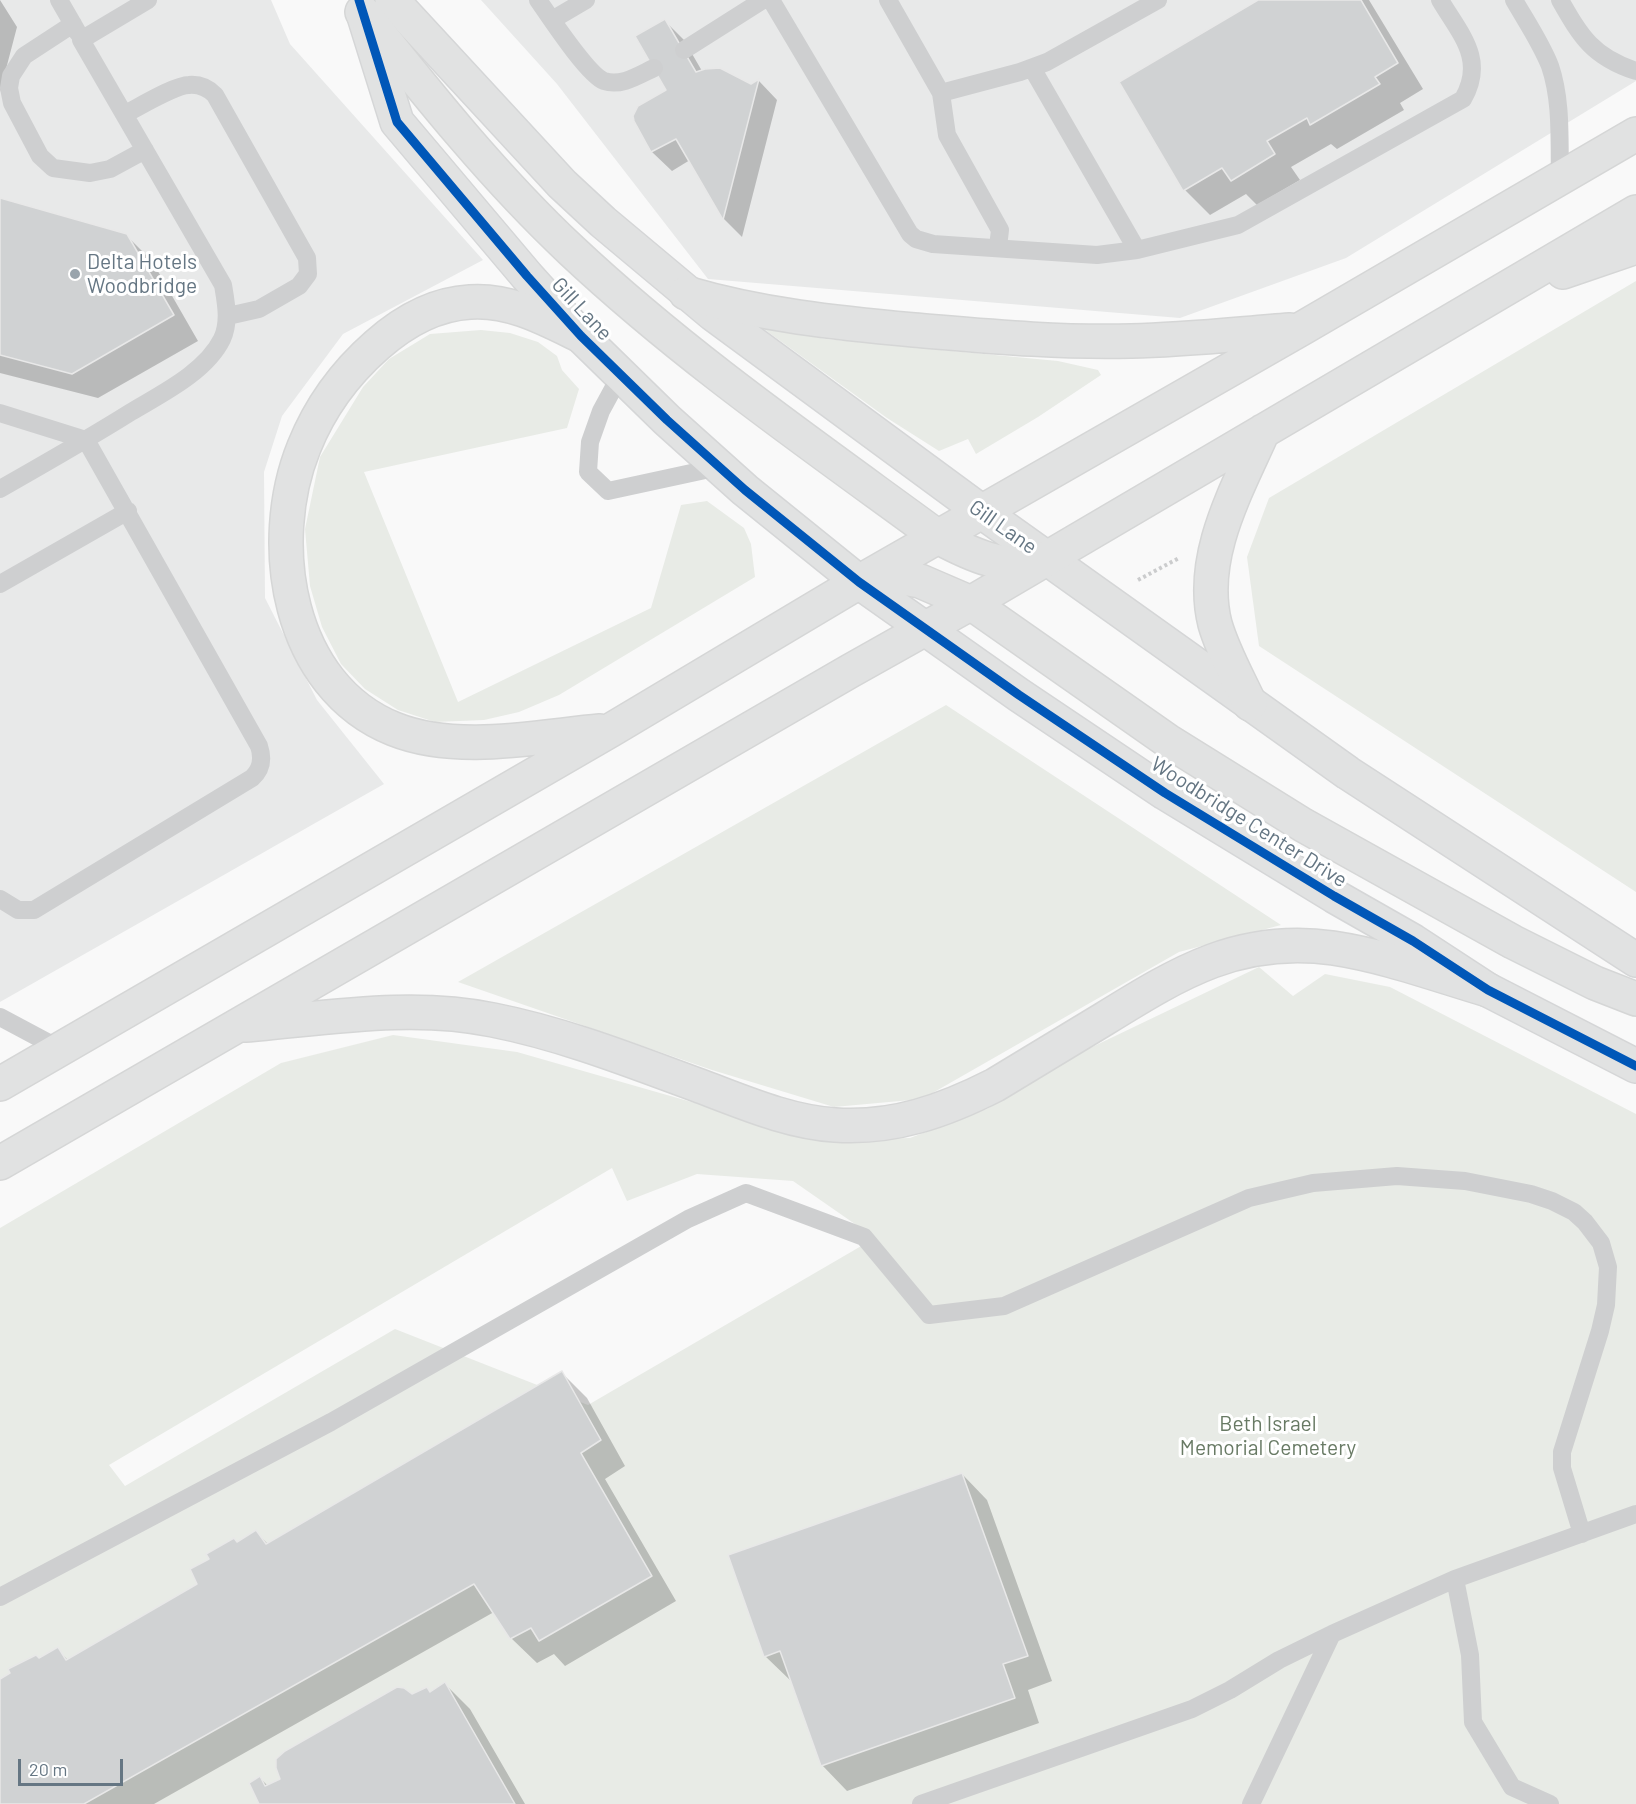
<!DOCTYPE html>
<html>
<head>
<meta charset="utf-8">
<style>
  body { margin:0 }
  #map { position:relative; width:1636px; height:1804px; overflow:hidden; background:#f9f9f9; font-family:Barlow,sans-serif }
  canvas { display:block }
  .scale { position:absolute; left:18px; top:1759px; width:105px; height:27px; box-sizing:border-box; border:3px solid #657683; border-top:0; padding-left:8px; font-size:18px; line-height:21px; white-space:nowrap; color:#657683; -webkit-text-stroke:4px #fff; paint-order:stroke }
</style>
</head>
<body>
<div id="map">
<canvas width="1636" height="1804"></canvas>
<div class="scale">20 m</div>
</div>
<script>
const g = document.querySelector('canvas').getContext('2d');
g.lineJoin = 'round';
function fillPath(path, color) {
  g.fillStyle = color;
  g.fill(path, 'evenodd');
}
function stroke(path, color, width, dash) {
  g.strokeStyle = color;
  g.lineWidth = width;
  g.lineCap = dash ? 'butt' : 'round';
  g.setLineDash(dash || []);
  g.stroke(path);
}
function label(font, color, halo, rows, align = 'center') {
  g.font = font + ' Barlow,sans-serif';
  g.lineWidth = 6;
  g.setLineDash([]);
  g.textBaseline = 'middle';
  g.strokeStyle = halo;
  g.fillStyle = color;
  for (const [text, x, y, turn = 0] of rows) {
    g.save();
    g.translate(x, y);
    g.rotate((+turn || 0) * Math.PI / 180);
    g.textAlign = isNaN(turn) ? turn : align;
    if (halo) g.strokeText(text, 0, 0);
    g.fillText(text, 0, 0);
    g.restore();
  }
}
fillPath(new Path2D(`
  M0,0h271l19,44 193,216 -140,74 -61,82 -18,56 1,126 52,102 67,84 -384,218z
  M481,0h1155v81l-290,177 -166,60 -472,-39 -151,-195z`), '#e8e9e9');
fillPath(new Path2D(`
  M1636,281v611l-377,-246 -12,-89 22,-59z
  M761,327l65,12 232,22 40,9 3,5 -63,42 -62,37 -8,-15 -29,12 -52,-33z
  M481,330l29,3 28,9 19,14 5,14 17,19 -12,39 -203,44 94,230 193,-94 30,-103 26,-4 37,27 7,16 4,33 -196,118 -40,17 -35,8 -49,2 -37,-12 -33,-21 -24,-25 -19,-37 -12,-41 -5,-57 15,-72 43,-70 26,-28 41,-25z
  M946,705l335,220 -102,27 -257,147 -88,8 -122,-37 -254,-88z
  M1259,967l34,29 32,-22 65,13 246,127v690h-1636v-576l281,-165 112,-28 124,17 307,88 86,-2 77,-29 78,-49zM612,1168l15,33 70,-27 96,7 82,57 -287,167 -193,-76 -270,157 -16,-21z`), '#e8ebe6');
fillPath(new Path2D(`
  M0,0l17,27 -17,65z
  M1261,0h108l54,89 -23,14 4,7 -67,39 -6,-5 -40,23 9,13 -43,25 -11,-11 -36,21 -25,-25z
  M665,21l19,19 18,31 49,14 8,-4 18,19 -35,137 -18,-18 -34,-59 -18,11 -20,-19 -17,-31 33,-31z
  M0,200l126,35 26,26 46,80 -100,57 -98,-25z
  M561,1372l26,26 38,68 -20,13 71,122 -111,65 -11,-12 -17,9 -26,-25 -17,-26 -340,192h-154v-123l57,-32 11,11 131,-75 38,-41 19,-12 12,12z
  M962,1474l25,26 65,181 -24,9 11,33 -192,68 -25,-26 -31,-84 -26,-25z
  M445,1684l25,25 55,95h-264l-1,-26 8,8 14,-7 130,-83 15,-7 4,4z`), '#0003');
const building = new Path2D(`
  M1258,0h103l37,63 -23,14 5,7 -70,41 -3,-7 -40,23 8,13 -44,27 -9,-13 -39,23 -64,-109z
  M665,19l31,53 9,-3 15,-1 31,16 8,-5 -36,141 -47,-81 -25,13 -17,-31 -1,-5 5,-10 28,-16 -31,-54z
  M0,198l127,36 47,81 -102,59 -72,-19z
  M562,1371l39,69 -20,13 71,123 -113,65 -8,-13 -21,11 -36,-55 -390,220h-84v-125l10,-6 -2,-4 28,-14 3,3 19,-11 8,13 131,-76 -7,-15 19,-10 -3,-5 28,-16 3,4 19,-12 10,14z
  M962,1473l66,183 -25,8 12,34 -194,68 -41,-115 -16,6 -36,-102z
  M445,1682l70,122h-256l-10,-21 11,-7 5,10 15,-7 -4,-11v-9l9,-8 112,-64 7,1 8,6 15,-7 3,5z`);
fillPath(building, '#d0d2d3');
stroke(building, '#e8e8e8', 1.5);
const secondary = new Path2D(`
  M392,0l170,184 41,38 110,92 269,198 366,261 288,187
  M363,13l34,109 130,154 54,60 86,84 78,70 114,92 160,113 146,98 169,103 79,45 75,49 148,76`);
const highway = new Path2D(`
  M362,12c66,83 133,167 210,239 113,106 242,195 366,286 32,17 67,34 103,23
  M1563,272l73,-25
  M686,293c75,22 150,30 228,37 72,6 145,13 217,11 53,-1 106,-7 159,-11
  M581,336c-35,-17 -71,-37 -111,-34 -35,2 -67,20 -93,43 -32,28 -57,62 -73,102 -39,96 -17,239 90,282 62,25 142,8 206,2
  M866,579l20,-4 34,6 51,22 197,138 135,84 210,117 82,41 41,16
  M1250,704c-12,-26 -27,-52 -35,-80 -17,-67 22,-134 48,-193
  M245,1025c82,-7 167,-22 248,-5 71,14 139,41 207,66 43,16 88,36 135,39 58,4 109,-14 160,-40 36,-22 73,-44 109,-66 76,-47 136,-84 229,-71 53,8 104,27 155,42
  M0,1084l611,-354 248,-148 442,-253 335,-195
  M0,1163l850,-492 121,-68 665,-391`);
stroke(secondary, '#d5d6d7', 36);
stroke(highway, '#d5d6d6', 36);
stroke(new Path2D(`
  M1138,580l41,-22`), '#cbcccd', 4, [3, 3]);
stroke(new Path2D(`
  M59,0l19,33
  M538,0c12,17 49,74 66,81 17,6 35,-6 50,-13
  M771,0l139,234 6,5 17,5 164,11 40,-5 101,-25 225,-126c23,-40 -3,-65 -23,-99
  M888,0l53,93 79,-21 27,-10 111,-62
  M1514,0c12,21 27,43 36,66 12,35 9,75 10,112
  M1560,0c21,37 33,57 76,71
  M552,20l34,-20
  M73,24l-49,32 -13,20 -2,12 3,15 28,53 13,12 37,5 20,-4 35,-19
  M684,50l79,-50
  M1032,68l105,182
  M941,93l6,42 53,95 -2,17
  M125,114c14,-7 50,-29 64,-29 11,-1 19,3 26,10l92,163 1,16 -9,12 -40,23 -31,7
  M620,376l-19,35 -11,31 -2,30 20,19 111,-24
  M0,413l86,27 173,306c4,12 3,23 -7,32l-218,132h-16l-18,-11
  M0,489c44,-25 88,-50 131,-77 30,-18 75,-40 91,-73 8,-17 4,-36 1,-54l-142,-245 67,-40
  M0,584l128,-73
  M0,1017l60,32
  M1455,1579l15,76 3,67 39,65 38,17
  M0,1597l331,-175 357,-203 58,-26 118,44 65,78 75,-9 245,-108 64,-15 84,-7 68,5 66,13 21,7 22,11 11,10 16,21 7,24 -2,38 -6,26 -38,121v16l20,66
  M921,1804l271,-95 38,-19 49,-30 53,-26 123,-55 181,-65
  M1251,1804l81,-170`), '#cecfd0', 18);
stroke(secondary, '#e1e2e2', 33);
stroke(highway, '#e1e2e2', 33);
stroke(new Path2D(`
  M359,0l38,122 130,154 54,60 86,84 78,70 114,92 160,113 146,98 169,103 79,45 75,49 148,76`), '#0057b8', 9);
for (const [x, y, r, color] of [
  [75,274,6,"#99a4ac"]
]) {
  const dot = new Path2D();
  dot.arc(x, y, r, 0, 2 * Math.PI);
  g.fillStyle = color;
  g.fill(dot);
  stroke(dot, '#fff', 2);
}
label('21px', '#657683', '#fff', [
  ["Delta Hotels",87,262],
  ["Woodbridge",87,286]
], 'left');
label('21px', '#657683', '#fff', [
  ["Gill Lane",582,309,47],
  ["Gill Lane",1003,527,35],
  ["Woodbridge Center Drive",1249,822,32]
]);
label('21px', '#687a64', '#fff', [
  ["Beth Israel",1268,1424],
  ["Memorial Cemetery",1268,1448]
]);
</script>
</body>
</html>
